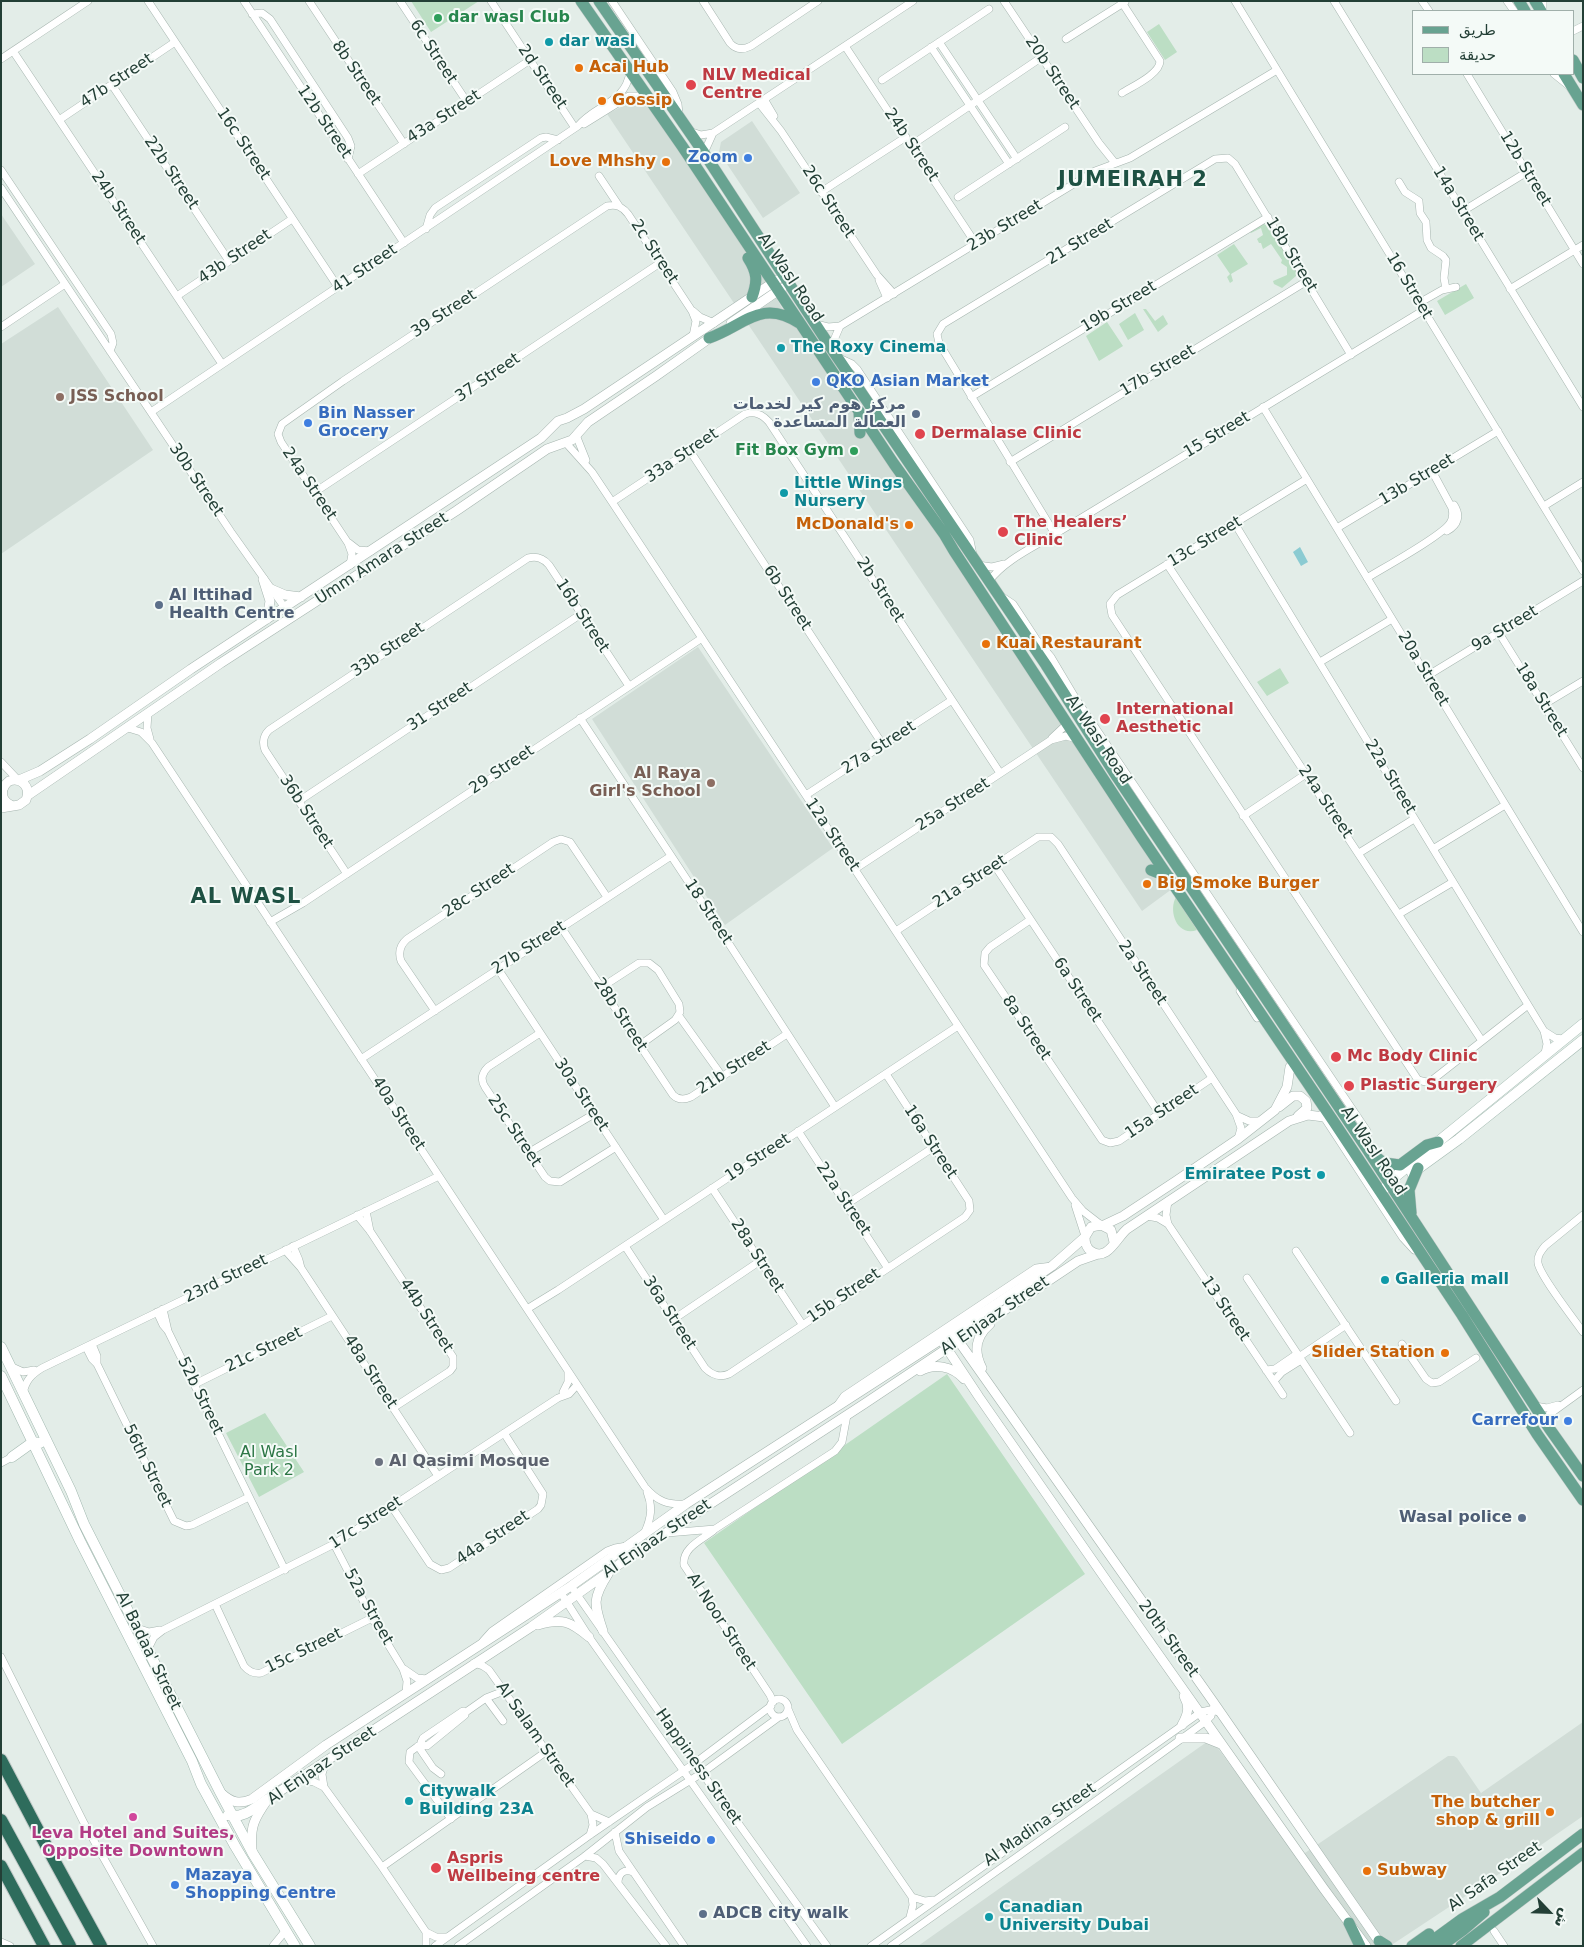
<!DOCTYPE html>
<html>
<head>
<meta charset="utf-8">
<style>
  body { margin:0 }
  #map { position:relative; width:1584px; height:1947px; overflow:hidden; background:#e3ede8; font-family:"DejaVu Sans","Noto Naskh Arabic",sans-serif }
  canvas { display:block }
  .frame { position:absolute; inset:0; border:2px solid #233f36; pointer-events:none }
  .legend { position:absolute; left:1412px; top:10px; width:162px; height:65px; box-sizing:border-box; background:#f4faf7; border:1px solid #a0afaa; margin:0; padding:6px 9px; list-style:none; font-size:15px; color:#233f36 }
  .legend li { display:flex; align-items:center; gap:10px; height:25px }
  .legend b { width:25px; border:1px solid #a0afaa }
  .north { position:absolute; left:1524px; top:1887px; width:50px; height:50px; -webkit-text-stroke:4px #f4faf7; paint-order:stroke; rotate:114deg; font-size:14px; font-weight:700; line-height:20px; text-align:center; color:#233f36 }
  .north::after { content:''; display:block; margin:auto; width:18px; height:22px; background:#233f36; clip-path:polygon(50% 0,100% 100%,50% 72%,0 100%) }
</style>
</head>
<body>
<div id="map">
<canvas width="1584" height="1947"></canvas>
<div class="frame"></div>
<ul class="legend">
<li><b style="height:6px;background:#68a391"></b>طريق</li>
<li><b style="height:14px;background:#bcdec4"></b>حديقة</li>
</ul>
<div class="north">ش</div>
</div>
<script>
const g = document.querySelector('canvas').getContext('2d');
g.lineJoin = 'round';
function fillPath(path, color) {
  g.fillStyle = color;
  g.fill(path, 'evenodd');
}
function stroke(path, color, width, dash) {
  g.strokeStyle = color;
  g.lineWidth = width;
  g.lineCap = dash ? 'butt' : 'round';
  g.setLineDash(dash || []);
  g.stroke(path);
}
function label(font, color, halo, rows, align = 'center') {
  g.font = font + ' "DejaVu Sans","Noto Naskh Arabic",sans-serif';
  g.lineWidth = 4;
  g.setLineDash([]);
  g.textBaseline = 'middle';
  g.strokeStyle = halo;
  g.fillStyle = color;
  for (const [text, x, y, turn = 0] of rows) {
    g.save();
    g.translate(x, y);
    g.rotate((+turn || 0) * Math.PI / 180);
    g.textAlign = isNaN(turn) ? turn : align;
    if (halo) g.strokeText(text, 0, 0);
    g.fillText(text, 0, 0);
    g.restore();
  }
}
fillPath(new Path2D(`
  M649,96l106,165 31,54 17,11 373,560 -34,25 -535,-797 32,-16z
  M752,121l48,72 -37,25 -44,-66 2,-10z
  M1,214l34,50 -34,23z
  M58,307l95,143 -152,104v-210z
  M698,647l135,201 -108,77 -133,-206z
  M1583,1722v94l-84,58 -109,72h-472l293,-207 88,118 149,-101h6l3,2 24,35z`), '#d1ddd7');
fillPath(new Path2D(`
  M411,1h68l-48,31z
  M1159,24l18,28 -12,8 -18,-28z
  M1264,224l5,2 27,43v7l-14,12 -8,-4 -1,-3 14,-6v-8l-6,-4 1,-3 -11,-16 -8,5 -2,-6h-2l-2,-4 6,-4 -2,-7 -10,5 -2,-2 10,-6z
  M1234,244l14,20 -17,10 2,7 -3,2 -3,-6 3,-3 -13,-19z
  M1466,284l8,14 -29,17 -8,-14z
  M1143,309h3l9,12 8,-6 5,9 -10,8z
  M1135,313l9,17 -16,10 -9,-16z
  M1107,322l16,24 -24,15 -13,-25z
  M1280,668l9,15 -22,13 -10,-14z
  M1176,897l21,33c-20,7 -29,-19 -21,-33z
  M947,1374l138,200 -243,170 -138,-201z
  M265,1413l39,59 -45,25 -33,-64z`), '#bcdec4');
fillPath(new Path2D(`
  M1300,547l8,15 -7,4 -8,-14z`), '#8bcbd2');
const minor = new Path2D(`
  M148,1l190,286
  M244,1l160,242
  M309,1l95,143
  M400,1l67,101
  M491,1l84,127
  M612,1l61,91 5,12 1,10
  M703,1l27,42c6,7 13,7 21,3l67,-45
  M1004,1l95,142 16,20
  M1121,1l39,60c0,13 -27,25 -38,32
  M1235,1l348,570
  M1334,1l249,406
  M1422,1l7,10
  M1507,1l7,10
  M1543,1v10
  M252,14l10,-1 8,6 78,119 3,8 -3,13
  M1573,31l10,-5
  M1066,39l59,-37
  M939,42l78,117
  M845,46l131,198
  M931,47l78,117
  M13,51l209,313
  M1,59l87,-58
  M1467,74l116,190
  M1554,74l15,12
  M882,80l107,-71
  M112,85l117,176
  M764,99l10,17
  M759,103l22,28 96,144 17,19
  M59,120l116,-78
  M584,124l45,-28h8l12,4
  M689,131l12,4 12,-2
  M919,140l123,-83
  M704,153l9,-20 200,-132
  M1,170l110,164 2,9 -3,8
  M358,174l172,-114
  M599,176l20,30
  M1399,182l6,10 14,9 1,12 6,9 1,18 4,8 12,8 3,4 -2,18 2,11
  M1,188l230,344 54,76
  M821,192l85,-55
  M958,197l107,-70
  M1463,211l64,-39
  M426,229l4,-14 5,-7 106,-70 5,-1 12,3
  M879,280l8,18
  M1510,289l73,-44
  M177,296l115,-77
  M1419,303l23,-13 14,-3
  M693,311l7,6 14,6
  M816,324l12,3 12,-1 255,-155 35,-13 147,-88
  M1,327l64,-43
  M831,347l9,-21
  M839,358l13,6 5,5 113,171 3,15
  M971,397l297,-180
  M1263,407l320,525
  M151,412l427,-286c18,-22 47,-22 52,-54
  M576,435l10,25
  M566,443l26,29 20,30 460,696 11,13 18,14
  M690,451l193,294
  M1010,462l297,-181
  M1307,479l-190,116 -7,9 2,11 306,465 8,2 5,-1 97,-76
  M315,492l345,-229
  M612,502l133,-88c10,-3 17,0 24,8l231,351
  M1544,506l39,-24
  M1235,524l309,507 3,13 -2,9
  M1337,528l161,-97
  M1447,531c11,-6 14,-15 7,-26
  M1055,534l-116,-191 -2,-9 6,-10 272,-165 13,-1 7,6 116,191
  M349,543l9,7 13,1
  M1167,564l315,477
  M350,565l2,-11 -4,-11 -67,-101 -3,-8 4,-10 61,-43 264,-175c9,-2 15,0 21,8l64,97 4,10 -3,15
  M978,565l14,2 12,-3
  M1367,578c16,-10 75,-42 83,-55 3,-4 3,-10 2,-15l-20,-37
  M989,581c16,-21 43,-33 66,-47l369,-224
  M1001,596l12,8 23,35 15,18 25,42 291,432 1,5 -4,9
  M1499,633l84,135
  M1320,662l72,-43
  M1427,676l156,-95
  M1543,705l40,-24
  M148,713l-1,15 3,11
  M580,718l129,195 126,194
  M128,728l13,4 11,11 493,744c12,14 22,18 40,17
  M1052,738l16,-15
  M1,762l17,18
  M806,795l146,-95
  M299,801l282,-187
  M1243,816l63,-42
  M1433,849l72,-44
  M1359,853l55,-34
  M995,866l164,247
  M855,869l196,-129 15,-4 11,3
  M347,874l-82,-124c-3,-8 -2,-14 4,-20l259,-172c9,-2 15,0 21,7l80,121
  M1399,914l54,-32
  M1030,920l-40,27 -5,6 -1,12 118,175 8,3 9,-2 93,-63
  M270,922l33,-19 399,-265
  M561,927l112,168c5,5 11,5 18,2l96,-63
  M896,931l142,-94h13l7,7 178,270 5,14 -3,11
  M498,969l166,251
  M602,987l37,-24h10l9,7 21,34 1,8 -5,8 -35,25
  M1240,991l17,27
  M435,1011l-34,-50c-3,-9 -1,-16 6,-22l146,-97 8,-3 9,3 37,55
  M679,1016l43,60
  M1544,1031l11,7 8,1
  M540,1033l-52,34c-6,6 -8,12 -3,20l60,90 5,4 10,1 56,-35
  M361,1059l310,-203
  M1322,1114l81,124 11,12
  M1238,1116l11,5h12
  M798,1131l89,136
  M528,1153l66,-39
  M712,1188l90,136
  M847,1204l87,-57
  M1075,1205l10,31
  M366,1211l4,20
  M357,1215l13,16 83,126v10l-3,4 -57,37
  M1583,1215l-38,31c-4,5 -8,10 -7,17 2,13 36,56 45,69
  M1147,1216l11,2 10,6 115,171
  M1168,1224l-2,-9 2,-14
  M293,1246l6,14 2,8
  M625,1246l80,122c7,7 14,10 24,6l236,-157 5,-7 -1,-9 -83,-127
  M285,1250l16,18 137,208
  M1296,1251l100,150
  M1247,1278l103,155
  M163,1309l5,22
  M527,1309l31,-19 400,-264
  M157,1312l6,13 5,6 117,239
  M674,1319l86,-58
  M92,1344l5,12v8
  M1402,1344l24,35 6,4 7,-1 37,-24
  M86,1347l6,12 5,5 77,157 12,5 6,-1 57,-28
  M1299,1357l47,-32
  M12,1367l11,5 11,-2
  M1266,1370l9,-1 22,-15
  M1274,1381l8,-9 19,-12
  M195,1384l137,-68
  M563,1392l5,-10v-11
  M23,1393c3,-13 8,-18 19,-25l397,-192
  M837,1406l7,-10 192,-128 16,-2
  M1535,1406l12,2 11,-3
  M1543,1419l40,-29
  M1,1463l11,-6
  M392,1507l38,57 11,6 8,-2 89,-59 3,-4 2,-11 -39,-61
  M713,1531c-12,9 -31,17 -29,34l86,130 3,7
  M645,1532c6,-14 8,-25 2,-40
  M667,1533l48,-4 120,-78 7,-9 5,-27
  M334,1544l38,74 31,51 4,12 -1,12
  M571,1586l131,187 125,173
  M561,1593l28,44 218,309
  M215,1604l29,62c5,6 10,8 17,7l111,-55
  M137,1628l12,4 11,-2
  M483,1641l9,-10 115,-80 8,-3 12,-2
  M147,1651l7,-14 9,-7 171,-86 224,-146 11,-4 8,-9
  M1,1657l83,166 69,123
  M474,1663l9,3 6,4 102,144 18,8
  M404,1669l13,9 10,1
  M486,1698l17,23
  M770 1708a9 9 0 1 1 18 0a9 9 0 1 1-18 0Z
  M788,1709l9,21 115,167 1,8 -3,12
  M463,1711l2,1v3l-38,31 -5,-1 -1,-3 2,-4z
  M466,1712l20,-14 18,-7
  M421,1744l-11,8 -1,10 42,57
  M418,1746l15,22 8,6
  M299,1779l15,3 10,5 58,80 44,65v14
  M324,1787l-2,-13 4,-13
  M615,1832l4,19 65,95
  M590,1835l3,-10 -2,-11
  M585,1856l11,2 7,6 63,82
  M382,1867l165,-116
  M618,1883c0,-9 6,-15 15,-11
  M912,1897l13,4 8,-1
  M1494,1931l10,15
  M426,1932l10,5h10
  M1,1942l9,4
  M273,1946l13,-16
  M435,1946l155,-111 105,-72 76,-57
  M458,1946l127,-90 62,-49 55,-34 77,-56
  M871,1946l330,-234 9,-2 10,2
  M891,1946l206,-146 109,-79 5,-5 2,-8`);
const tertiary = new Path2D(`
  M731,323l51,-35
  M263,579l7,22 -3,18
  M271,589l14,6 16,2
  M19,780l21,-9 50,-32 101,-70 350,-231 17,-17 9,-3 17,-9 193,-129
  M27,796l194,-133 235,-152 91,-62 25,-9 16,-18 68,-46 58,-41
  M1,808l18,-3 7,-5c5,-13 -4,-23 -17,-19 -9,7 -9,19 2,24
  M1279,1107l14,-11h7l6,5 1,7 -9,8
  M1104,1225l19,-9 53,-35 62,-42 37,-29 12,-23 3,-20
  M1114,1242l-3,-12 -10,-5 -10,2 -6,10c0,6 1,11 6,14 16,12 26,-14 36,-22l162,-108 19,-6 16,2
  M955,1336l259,367 168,243
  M944,1344l35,53 132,190 213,302 42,57
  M982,1368c-9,-17 -6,-32 8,-44
  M920,1371c15,-8 32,-5 44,8
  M538,1625c24,-7 32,-4 51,12
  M603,1631c-9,-27 -11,-32 5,-57
  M1182,1725c6,-11 8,-18 2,-29
  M1180,1738h26l15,6
  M221,1793c10,9 18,12 31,6l74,-54 245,-159 115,-82 313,-202 53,-36 33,-29
  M252,1850c-2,-24 2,-31 16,-51l263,-172 110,-78 223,-145 214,-143 20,-7`);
const secondary = new Path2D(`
  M1412,1173l47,-34 124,-99
  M1385,1188l11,-12 187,-152
  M1,1347l70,144 13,33 136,268 32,60 58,94
  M1,1376l79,165 112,220 9,23 34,62 60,100
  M12,1457l21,-15 7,1
  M228,1815c14,5 29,-9 40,-16`);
const primary = new Path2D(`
  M581,1l101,145 212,318 50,70 10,17 188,287 192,284 128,193 75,119 46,66
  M599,1l105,152 127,195 215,317 71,112 250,372 182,279 34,48
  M1519,1l6,10
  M1535,1l6,10
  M1573,60l10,18
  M1564,74l19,31
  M748,258c9,14 10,23 4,39
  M709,338c35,-12 52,-40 90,-15
  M859,411l1,22
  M1151,870l18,7
  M1375,1156l9,7 16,2 27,-20 11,-3
  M1411,1213l-2,-23 9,-22
  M1349,1923l11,23
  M1379,1941l8,5
  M1412,1946l17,-12
  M1425,1946l37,-27 38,-22 83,-63
  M1441,1946l22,-16 21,-18
  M1461,1946l122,-93`);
const motorway = new Path2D(`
  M1,1760l48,91 52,95
  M1,1820l69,126
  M1,1866l43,80`);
stroke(minor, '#a6b5af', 8);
stroke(tertiary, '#a6b5af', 10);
stroke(secondary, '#a2b9b0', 11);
stroke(primary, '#c1c9c7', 12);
stroke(motorway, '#c1c9c7', 14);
stroke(minor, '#fff', 7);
stroke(tertiary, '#fff', 9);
stroke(secondary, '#fff', 10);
stroke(primary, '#68a391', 11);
stroke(motorway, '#2e6c5c', 12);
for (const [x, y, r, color] of [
  [438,18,5,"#2e9e5b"],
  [549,42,5,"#0f9aa8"],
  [579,68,5,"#e8710a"],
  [691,85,6,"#e0444e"],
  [602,101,5,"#e8710a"],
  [748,158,5,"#3f7fe0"],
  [666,162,5,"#e8710a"],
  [781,348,5,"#0f9aa8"],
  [816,382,5,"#3f7fe0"],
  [60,397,5,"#8d6e63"],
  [916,414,5,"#5c6f8a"],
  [308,423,5,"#3f7fe0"],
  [920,434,6,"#e0444e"],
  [854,451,5,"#2e9e5b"],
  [784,493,5,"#0f9aa8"],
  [909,525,5,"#e8710a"],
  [1003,532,6,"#e0444e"],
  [159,605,5,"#5c6f8a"],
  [986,644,5,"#e8710a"],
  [1105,719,6,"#e0444e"],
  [711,783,5,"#8d6e63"],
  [1147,884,5,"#e8710a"],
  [1336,1057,6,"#e0444e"],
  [1349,1086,6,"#e0444e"],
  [1321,1175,5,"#0f9aa8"],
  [1385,1280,5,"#0f9aa8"],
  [1445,1353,5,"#e8710a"],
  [1568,1421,5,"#3f7fe0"],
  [379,1462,5,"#6b7280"],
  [1522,1518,5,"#5c6f8a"],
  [409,1801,5,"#0f9aa8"],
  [1550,1812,5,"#e8710a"],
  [133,1817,5,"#d1479c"],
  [711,1840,5,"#3f7fe0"],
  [436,1868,6,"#e0444e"],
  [1367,1871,5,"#e8710a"],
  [175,1885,5,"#3f7fe0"],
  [703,1914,5,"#5c6f8a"],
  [989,1917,5,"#0f9aa8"]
]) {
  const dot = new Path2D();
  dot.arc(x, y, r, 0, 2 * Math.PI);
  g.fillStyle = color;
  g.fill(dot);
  stroke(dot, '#f4faf7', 2);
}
label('bold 16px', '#27864d', '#f4faf7', [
  ["dar wasl Club",448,18],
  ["Fit Box Gym",844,451,"right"]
], 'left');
label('bold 16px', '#0d838f', '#f4faf7', [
  ["dar wasl",559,42],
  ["The Roxy Cinema",791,348],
  ["Little Wings",794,484],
  ["Nursery",794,502],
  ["Emiratee Post",1311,1175,"right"],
  ["Galleria mall",1395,1280],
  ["Citywalk",419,1792],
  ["Building 23A",419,1810],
  ["Canadian",999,1908],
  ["University Dubai",999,1926]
], 'left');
label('16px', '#233f36', '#f4faf7', [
  ["6c Street",433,52,57],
  ["8b Street",356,73,56],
  ["20b Street",1052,73,56],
  ["2d Street",542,77,56],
  ["47b Street",117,81,-34],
  ["43a Street",444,117,-33],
  ["12b Street",324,122,56],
  ["16c Street",243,144,56],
  ["24b Street",911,145,56],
  ["12b Street",1525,169,59],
  ["22b Street",171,173,56],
  ["26c Street",828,202,57],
  ["14a Street",1458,204,59],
  ["24b Street",118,208,56],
  ["23b Street",1005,226,-31],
  ["21 Street",1080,242,-31],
  ["2c Street",654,252,57],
  ["18b Street",1291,255,59],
  ["43b Street",235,257,-34],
  ["41 Street",365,269,-34],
  ["Al Wasl Road",790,278,56],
  ["16 Street",1409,286,59],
  ["19b Street",1119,307,-31],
  ["39 Street",444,314,-33],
  ["17b Street",1158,371,-31],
  ["37 Street",488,378,-34],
  ["15 Street",1217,435,-31],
  ["33a Street",682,456,-34],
  ["30b Street",196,480,56],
  ["13b Street",1417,480,-31],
  ["24a Street",309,484,56],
  ["13c Street",1205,542,-31],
  ["Umm Amara Street",382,559,-33],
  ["2b Street",880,590,57],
  ["6b Street",787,598,57],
  ["16b Street",582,616,57],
  ["9a Street",1505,629,-31],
  ["33b Street",388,650,-34],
  ["20a Street",1423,669,59],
  ["18a Street",1541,700,58],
  ["31 Street",440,707,-34],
  ["Al Wasl Road",1098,740,56],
  ["27a Street",879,748,-33],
  ["29 Street",502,770,-34],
  ["22a Street",1390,777,59],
  ["24a Street",1325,802,56],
  ["25a Street",953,805,-33],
  ["36b Street",306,812,57],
  ["12a Street",832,835,56],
  ["21a Street",970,882,-33],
  ["28c Street",479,891,-34],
  ["18 Street",708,912,57],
  ["27b Street",529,948,-33],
  ["2a Street",1142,973,56],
  ["6a Street",1077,990,56],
  ["28b Street",620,1015,57],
  ["8a Street",1026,1028,56],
  ["21b Street",734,1068,-33],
  ["30a Street",581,1095,56],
  ["15a Street",1162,1112,-34],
  ["40a Street",398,1114,57],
  ["25c Street",514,1131,56],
  ["16a Street",930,1142,57],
  ["Al Wasl Road",1373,1151,56],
  ["19 Street",758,1158,-33],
  ["22a Street",843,1199,56],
  ["28a Street",757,1256,57],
  ["23rd Street",226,1279,-26],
  ["15b Street",844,1296,-34],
  ["13 Street",1225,1309,56],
  ["36a Street",669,1313,57],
  ["44b Street",426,1316,57],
  ["Al Enjaaz Street",995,1316,-34],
  ["21c Street",264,1350,-26],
  ["48a Street",370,1372,57],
  ["52b Street",200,1396,64],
  ["56th Street",147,1466,64],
  ["17c Street",366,1523,-33],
  ["44a Street",493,1538,-34],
  ["Al Enjaaz Street",657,1539,-34],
  ["52a Street",368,1607,61],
  ["Al Noor Street",721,1622,57],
  ["20th Street",1168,1639,54],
  ["Al Badaa' Street",148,1651,64],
  ["15c Street",304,1651,-26],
  ["Al Salam Street",535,1735,55],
  ["Al Enjaaz Street",322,1766,-34],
  ["Happiness Street",698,1767,55],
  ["Al Madina Street",1040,1825,-35],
  ["Al Safa Street",1495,1877,-35]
]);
label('bold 16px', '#c56008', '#f4faf7', [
  ["Acai Hub",589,68],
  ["Gossip",612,101],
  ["Love Mhshy",656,162,"right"],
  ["McDonald's",899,525,"right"],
  ["Kuai Restaurant",996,644],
  ["Big Smoke Burger",1157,884],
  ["Slider Station",1435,1353,"right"],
  ["The butcher",1540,1803,"right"],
  ["shop & grill",1540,1821,"right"],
  ["Subway",1377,1871]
], 'left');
label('bold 16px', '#be3a42', '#f4faf7', [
  ["NLV Medical",702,76],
  ["Centre",702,94],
  ["Dermalase Clinic",931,434],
  ["The Healers’",1014,523],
  ["Clinic",1014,541],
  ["International",1116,710],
  ["Aesthetic",1116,728],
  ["Mc Body Clinic",1347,1057],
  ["Plastic Surgery",1360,1086],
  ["Aspris",447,1859],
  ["Wellbeing centre",447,1877]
], 'left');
label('bold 16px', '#366cbe', '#f4faf7', [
  ["Zoom",738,158],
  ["QKO Asian Market",826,382,"left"],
  ["Bin Nasser",318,414,"left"],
  ["Grocery",318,432,"left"],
  ["Carrefour",1558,1421],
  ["Shiseido",701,1840],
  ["Mazaya",185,1876,"left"],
  ["Shopping Centre",185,1894,"left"]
], 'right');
label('bold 16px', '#785e54', '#f4faf7', [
  ["JSS School",70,397],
  ["Al Raya",701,774,"right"],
  ["Girl's School",701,792,"right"]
], 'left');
label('bold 16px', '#4e5e75', '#f4faf7', [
  ["مركز هوم كير لخدمات",906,405],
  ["العمالة المساعدة",906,423],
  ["Al Ittihad",169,596,"left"],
  ["Health Centre",169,614,"left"],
  ["Wasal police",1512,1518],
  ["ADCB city walk",713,1914,"left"]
], 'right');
label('16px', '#2c7645', '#f4faf7', [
  ["Al Wasl",269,1453],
  ["Park 2",269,1471]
]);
label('bold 16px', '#5b616d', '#f4faf7', [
  ["Al Qasimi Mosque",389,1462]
], 'left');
label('bold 16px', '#b23c85', '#f4faf7', [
  ["Leva Hotel and Suites,",133,1834],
  ["Opposite Downtown",133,1852]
]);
g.letterSpacing = '1px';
label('bold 21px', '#1e5143', '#f4faf7', [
  ["JUMEIRAH 2",1133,181],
  ["AL WASL",246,898]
]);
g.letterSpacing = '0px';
</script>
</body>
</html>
